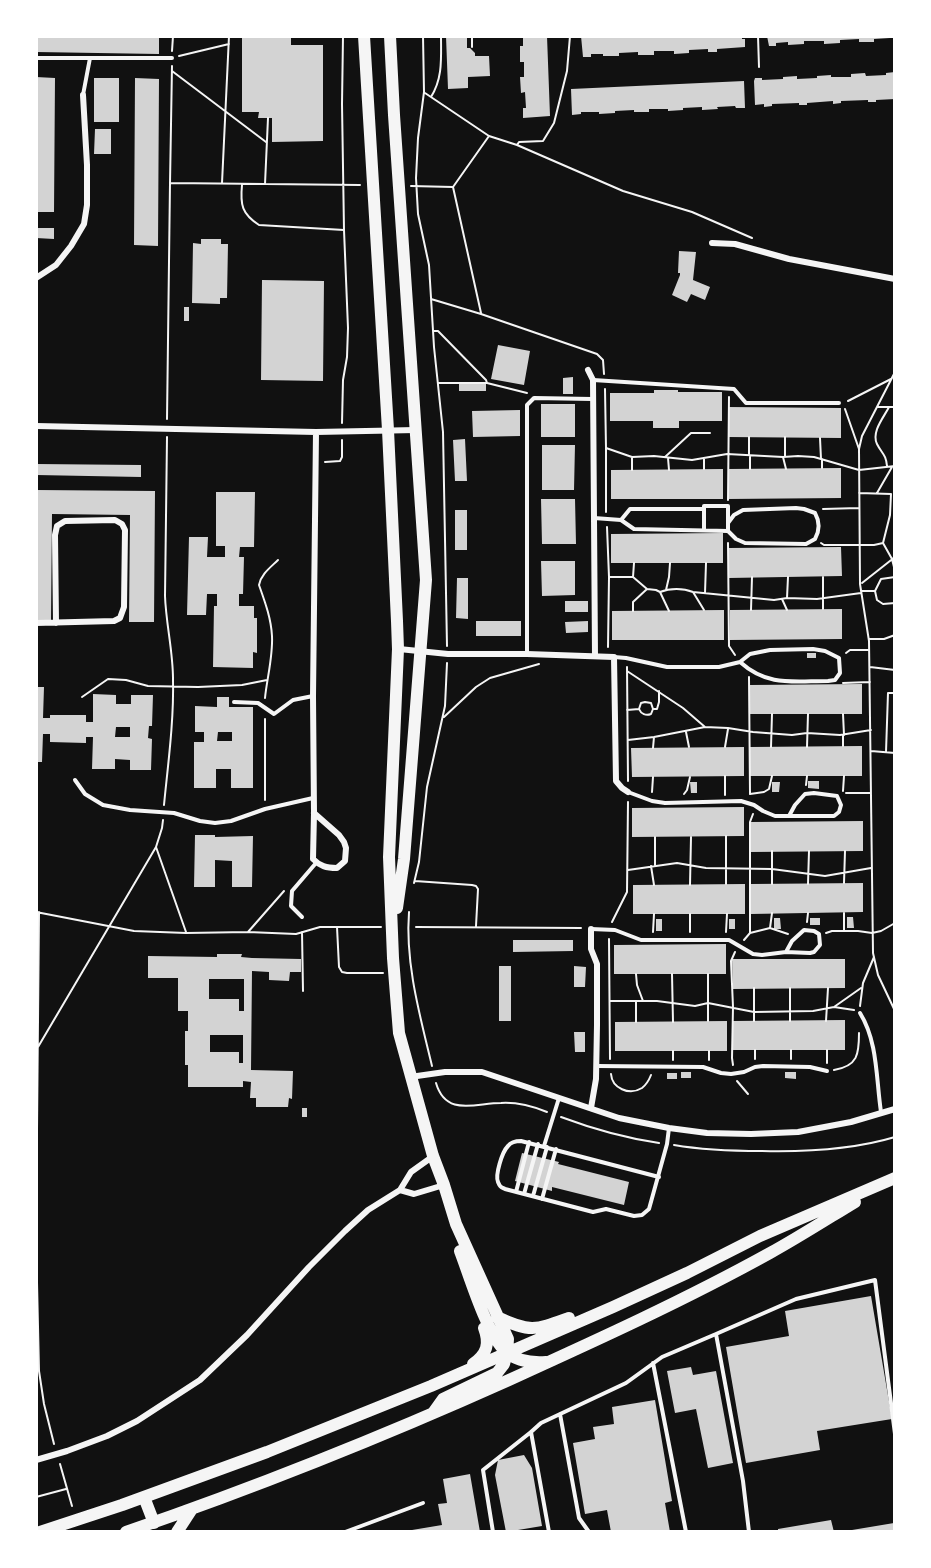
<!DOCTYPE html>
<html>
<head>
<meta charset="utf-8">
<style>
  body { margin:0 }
  #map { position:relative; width:931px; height:1568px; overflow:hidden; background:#111; font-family:"Fira Sans Condensed",sans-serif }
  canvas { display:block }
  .frame { position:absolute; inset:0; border:38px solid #fff; pointer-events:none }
</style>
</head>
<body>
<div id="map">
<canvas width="931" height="1568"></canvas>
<div class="frame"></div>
</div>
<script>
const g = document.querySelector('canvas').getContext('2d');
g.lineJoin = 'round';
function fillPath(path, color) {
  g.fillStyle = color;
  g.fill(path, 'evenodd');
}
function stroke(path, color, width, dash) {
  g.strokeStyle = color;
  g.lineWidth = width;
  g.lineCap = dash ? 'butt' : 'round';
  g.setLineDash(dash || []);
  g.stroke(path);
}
fillPath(new Path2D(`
  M36,36h123v18l-123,-2z
  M242,36h49v9h32v96l-51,1v-24h-14l1,-6h-17z
  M446,36h21v12h3l5,5v3h14l1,20 -22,1v11l-20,1z
  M523,36h24l3,80 -27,2v-10h3l-1,-16 -4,1 -1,-16h4v-15h-4v-16h3z
  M581,36h161v3h3v8l-28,2v3h-9v-3l-19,1v3l-15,1v-3h-20v4h-16v-3l-19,1v3h-16v-2h-12v3h-8z
  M767,36h123v2l-16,1v3h-15v-3l-19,1v3l-16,1v-3h-20v3l-16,1v-3l-12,1v3h-7z
  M895,72v27l-19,1v2h-8v-2l-27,1v2l-8,1v-3l-26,2v2h-8v-2l-27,1v2l-8,1v-3l-9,1 -1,-24 1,-3h7v2l21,-1v-2l14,-1v3l20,-1v-2l14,-1v2h20v-3l14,-1 1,3 20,-1v-2z
  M36,77l19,1 -1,134h-18z
  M94,78h25v44h-25z
  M135,78l24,1 -1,167 -24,-1z
  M744,81l1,27h-9l-1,-2 -18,1 1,2 -16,1v-3l-19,1v2l-15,1v-2h-19v3h-15v-2l-19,1v2l-16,1v-2h-18v2l-9,1 -1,-26z
  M95,129h16v25h-17z
  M36,228h18v11l-18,-1z
  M201,239h20v5h7l-1,54h-7v6l-28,-1 1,-60 8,1z
  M679,251l17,1 -3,28 17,7 -5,13 -14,-6 -4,8 -15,-7 8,-20v-2h-2z
  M262,280l62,1 -1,100 -62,-1z
  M184,307h5v14h-5z
  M498,345l32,6 -6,34 -33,-6z
  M573,377v17h-10v-16z
  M459,384h27v7h-27z
  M654,390h24v2h44v29h-43v7h-26v-7h-43v-28h44z
  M541,404h34v33h-34z
  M728,407l113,1v30l-113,-1z
  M520,410v26l-47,1 -1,-26z
  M465,439l2,42h-12l-2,-41z
  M542,445h33l-1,45h-32z
  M36,464l105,1v12l-105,-2z
  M841,468v30l-113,1v-30z
  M723,469v30h-112v-29z
  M36,490l119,1 -1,131h-25l1,-107 -78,-1 -1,107h-15z
  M216,492h39l-1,55h-14l-1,10h5l-1,37h-4v12h15v12h3v35l-4,-1v16l-40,-1 1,-61h3v-12h-10l-1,21h-19l2,-78h19l-1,20h18v-11h-9z
  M541,499h34l1,45h-34z
  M455,510h12v40h-12z
  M723,533v30h-112v-29z
  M841,547l1,29 -113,2v-30z
  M541,561h34v34l-33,1z
  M457,578h11v41l-12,-1z
  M565,601h23v11h-23z
  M842,609v30l-112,1v-30z
  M724,610v30h-112v-29z
  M476,621h45v15h-45z
  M588,621v11l-22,1 -1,-11z
  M807,653h9v5h-9z
  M862,684v30h-112v-29z
  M36,687h8l-1,31h7v-3h36v7h7v-28l23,1v9h15v-9h22l-1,31h-3l-1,12 4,1 -1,31h-21v-10l-15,-1v10h-23l1,-32h-7v6l-36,-1v-8h-7l-1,28h-6zM116,727h14v10h-15z
  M217,697h12v10h24v81h-22v-19h-15v19h-22v-46h10v-10h-9v-26l22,1zM218,732h14v9h-15z
  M862,746v30h-112v-29z
  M744,747v29l-112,1 -1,-29z
  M808,781h11v8l-11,-1z
  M690,782h7v11h-6z
  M772,782h8l-1,10h-7z
  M744,807v29l-112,1v-29z
  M863,821v30l-112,1v-30z
  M195,835h20v2l38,-1 -1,51h-20v-26l-17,-1v27h-21z
  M863,883v29l-112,2v-30z
  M745,884v30h-112v-29z
  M847,917h6l1,11h-7z
  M774,918h6l1,11h-7z
  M810,918h10v7h-10z
  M656,919h6v12h-6z
  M729,919h6v10h-6z
  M513,940h60v11l-60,1z
  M726,944v30h-112v-29z
  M217,954h25l-1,3 11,1 49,1v13h-11l-1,9 -20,-1v-8l-17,-1 -1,99 42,1 -1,28 -3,-1 -1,9h-32v-9h-6l1,-16 -8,-1v6h-55v-22h-3v-34h3v-20h-10v-33h-30v-22l69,1zM209,979h35v32h-5v-12h-30zM210,1035h33v28h-4v-11h-29z
  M732,959h113v29l-112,1z
  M499,966h12v55h-12z
  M574,966l12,1 -1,20h-11z
  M845,1020v30h-112v-29z
  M727,1021v30h-112v-29z
  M574,1032h11v20h-10z
  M681,1072h10v6h-10z
  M785,1072h11v7l-11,-1z
  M667,1073h10v6h-10z
  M302,1108h5v9h-5z
  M522,1153l37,9 -1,2 71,18 -5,23 -72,-18v4l-37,-10z
  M871,1296l21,123 -75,12 3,19 -74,13 -20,-116 63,-11 -4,-25z
  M691,1367l2,8 23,-4 17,92 -25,5 -12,-59 -21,4 -8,-42z
  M655,1400l17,101 -7,2 5,29h-59l-4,-22 -22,4 -12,-71 22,-4 -2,-12 21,-3 -2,-17z
  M524,1455l8,13 10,58 -36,6 -11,-57 3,-15z
  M470,1474l10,58h-74v-1l36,-6 -4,-21 9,-1 -4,-24z
  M831,1520l3,12h-56v-3z
  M894,1523l1,9h-49v-1z`), '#d3d3d3');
stroke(new Path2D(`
  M423,36l1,56 -6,46 -2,40 2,36 11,51 5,82 9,85 4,214
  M472,36v11
  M758,36l1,31
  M172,51l1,-15
  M179,56l50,-12
  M172,71l94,71
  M425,93l64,43 28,9 106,46 69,21 60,26
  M431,97c12,-19 10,-39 10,-61
  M517,145l2,-3 24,-1 11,-18 13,-52 3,-35
  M170,183l2,-117
  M222,183l7,-147
  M265,184l3,-66
  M242,185c-2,20 0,29 17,40l85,5
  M411,186l42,1
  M431,299l50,15 116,40 6,6 1,14
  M481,313l-28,-126 36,-51
  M433,331h5l48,49 1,3
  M895,372l-33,64 -3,13 1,135 9,57 4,312 5,22 17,36
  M438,383h49l40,10
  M605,389l1,59v64
  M848,401l43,-22
  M877,407h18
  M845,409l14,40
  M167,419l3,-236 190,2
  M342,423l1,-43 4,-23 1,-29 -4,-98 -2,-126 1,-68
  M749,437v18
  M785,437v20
  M820,438l1,21
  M606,448l26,9 22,-1 38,4 35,-6 56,3 15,-1 16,1 45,13 36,-4
  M665,457l26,-24h19
  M750,457v12
  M783,457l3,12
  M632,458v12
  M668,458l1,12
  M704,458v11
  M325,462l15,-1 2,-4v-17
  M887,466c-1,-12 -5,-12 -10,-22 -6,-12 7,-27 12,-37
  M822,468v-9
  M859,493l32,1 -1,21 -7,28
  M877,493l15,-26
  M728,500l1,-103
  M823,509l36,-1
  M607,527l2,50 -1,70
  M728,543l1,103 6,9
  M821,543l3,2h50l9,-2 9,16 3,12
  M610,577h23l14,12 9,1 4,2c10,-4 23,-4 33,0l81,8 13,-2 30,1 44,-6
  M633,577l1,-14
  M862,583l33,-26
  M666,590l3,-13 1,-14
  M862,591h13l2,9 6,4 12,-1
  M875,591l6,-12 14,-2
  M660,592l9,19
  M693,592l11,18
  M705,593l1,-30
  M787,598l1,-21
  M782,599l5,11
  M823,609v-32
  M751,610l1,-33
  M633,611v-9l14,-13
  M869,639h15l11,-4
  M846,653l4,-3h19
  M627,667l1,114
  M870,667l25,3
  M627,671l56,37 22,19
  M749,677l1,117
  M843,683l27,-1
  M82,697l26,-18 18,1 22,6 50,1 44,-2 25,-5
  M265,698c2,-20 8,-41 7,-62 -1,-18 -7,-34 -13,-51 2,-11 12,-18 19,-25
  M653,709l-2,5c-5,2 -10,0 -12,-5l2,-6 4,-1 6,1 2,6h4l2,-7v-11
  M627,710l12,-1
  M843,714l1,21
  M444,717l32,-30 14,-9 49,-14
  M265,719v81
  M686,732l3,15
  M843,735v11
  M628,740l26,-3 51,-10 23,1 25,4 39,3 15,-2 33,2 31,-5
  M725,747l3,-18
  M771,747l1,-33
  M807,747l1,-33
  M653,748l1,-11
  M871,751l24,2
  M886,752l2,-59h7
  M725,776v19
  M806,785l1,-9
  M843,791l1,-15
  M652,792l1,-15
  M846,793h24
  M684,794l3,-4 3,-13
  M750,794l14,-2 5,-3 3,-13
  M164,805c4,-41 10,-84 9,-126 0,-28 -7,-55 -8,-83l2,-159
  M726,836v48
  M156,847l30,85
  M655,865v-28
  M651,866l3,19
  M628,870l49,-7 29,5 66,1 53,7 46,-8
  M415,881l57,4 4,1 2,3 -2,37
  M414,883l5,-21 8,-75 18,-81 2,-43
  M844,883l1,-32
  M772,884v-33
  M808,884l1,-33
  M690,885l1,-48
  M36,912l98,19 52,2 62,-1 48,2 24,-7h61
  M39,912l-3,326 3,133 5,33 10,40
  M409,912c-4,51 11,104 23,154
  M690,914v18
  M612,922l15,-30 1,-90
  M807,922l1,-9
  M337,927l2,40 3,5 5,1h36
  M416,927l165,1
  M770,928l2,-15
  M844,931v-18
  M248,932l36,-41
  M302,932l1,59
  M653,932l1,-18
  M726,932l1,-18
  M750,933l20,-5 18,6
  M826,933l6,-2h26l14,2 9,-2 14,-8
  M609,939l1,120
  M744,940l6,-7v-111l3,-8
  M636,974l1,11 6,16
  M672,974l1,48
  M610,1001h47l38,5 13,-3 46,9 59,-1 21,-4 20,3
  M636,1001v21
  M860,1006l3,-23 11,-26
  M834,1007l27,-19
  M790,1011v-23
  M790,1011v10
  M708,1021v-47
  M754,1021v-33
  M826,1021l2,-33
  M38,1047l118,-200 6,-19 1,-8
  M755,1050v9
  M791,1050v9
  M827,1050v13
  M709,1051v9
  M673,1060v-9
  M733,1065l-1,-7 1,-51 -2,-46 4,-9
  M834,1070c24,-4 25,-16 25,-37
  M611,1074c1,14 18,22 31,14 4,-3 7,-8 9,-13
  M737,1081l11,13
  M436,1083c10,34 39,20 65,20 15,-1 31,3 46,9
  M561,1117c32,12 64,21 98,26
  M674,1145c29,5 58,6 88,6 44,1 90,-1 133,-14
  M60,1464l12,42
  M36,1497l30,-8`), '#f5f5f5', 2);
stroke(new Path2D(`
  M36,58h136
  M83,95l7,-37
  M593,380l141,9 12,14h93
  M594,518l27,2 13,9 94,2 8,8 9,4 61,1 9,-5c5,-9 5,-17 0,-26l-11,-4 -8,-1 -53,2 -9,5 -6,8v8
  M621,520l9,-11h74
  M704,530v-24h24v17
  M527,654v-249l7,-7 58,1
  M614,657l12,1 41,9h52l21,-5 10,-8 20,-4 43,-1 12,2 14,7 1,15 -5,7 -7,1c-35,0 -60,6 -88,-19
  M234,702l24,1 16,11 19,-14 20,-4
  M75,780l10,14 18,11 27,5 44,3 26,8 15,2 16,-2 34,-12 48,-11
  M628,792l24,9 13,2 76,-2 13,4 9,6 12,5h59l5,-4 2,-7 -4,-9 -23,-3 -9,1 -10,11 -6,11
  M302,917l-11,-11 1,-15 24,-28
  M591,929l24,1 26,10h88l24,14 9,1 24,-3 24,1 4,-1 6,-7 -1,-11 -5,-3 -10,-1 -12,11 -6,11
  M860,1013c18,29 16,66 21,99
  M597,1066l106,1 18,6 10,1 13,-2 11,-5 8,-1 47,1 17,4
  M544,1146l15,-48
  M659,1177l-138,-36c-5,0 -10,1 -13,5 -6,6 -13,29 -10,36 2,5 3,5 7,7l88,23 13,-3 28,7 8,-1 7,-6 18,-65 2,-16
  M516,1192l13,-50
  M524,1194l14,-50
  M533,1196l14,-49
  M542,1199l14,-50
  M653,1363l33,169
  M560,1414l19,104 10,14
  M345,1532l78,-29
  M493,1532l-10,-62 48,-38
  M549,1532l-18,-100 10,-9 85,-40 36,-26 54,-23
  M749,1532l-6,-51 -27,-147 80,-35 79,-19 20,154`), '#f5f5f5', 4);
stroke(new Path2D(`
  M712,243l23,1 54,15 106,20
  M36,278l20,-13 15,-19 13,-22 3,-19v-40l-4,-70
  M588,370l5,10 2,276
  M36,426l280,6 100,-2
  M36,623l78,-2 6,-3 4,-11 1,-77 -3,-6 -7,-4 -50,1 -8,5 -2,9 1,88
  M399,649l49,5h79l87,3 2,124 6,7 6,4
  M314,813l25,22 5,7 2,6 -1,13 -8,7c-11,0 -17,-2 -24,-9l1,-46 -1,-117 3,-264
  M591,929v20l6,15v61l-1,54 -5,29
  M410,1077l35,-5h37l137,46 50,10 38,5 44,1 47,-2 53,-10 44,-13
  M400,1190l14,4 30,-9
  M36,1460l31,-9 40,-15 30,-15 63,-41 47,-45 62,-68 36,-36 23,-21 32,-20 11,-18 21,-15`), '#f5f5f5', 6);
stroke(new Path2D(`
  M364,36l24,394 9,191 1,28 -9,208 4,101 6,75 34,123 11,29 12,39 52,115 -1,14 -3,11 -7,9 -54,26 -10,14
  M390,36l4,79 32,465 -22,279 -7,49
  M460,1251c10,26 27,84 46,101 11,9 26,11 40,10
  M497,1317c33,16 39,13 72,1
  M473,1364c14,-10 17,-20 11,-36
  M144,1497l10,26
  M40,1532l82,-27 145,-53 164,-66 182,-79 74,-34 73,-37 135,-58
  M126,1532c131,-45 258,-96 383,-152 88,-40 176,-80 261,-127 29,-16 57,-34 85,-51
  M177,1532l15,-23`), '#f5f5f5', 12);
</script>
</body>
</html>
